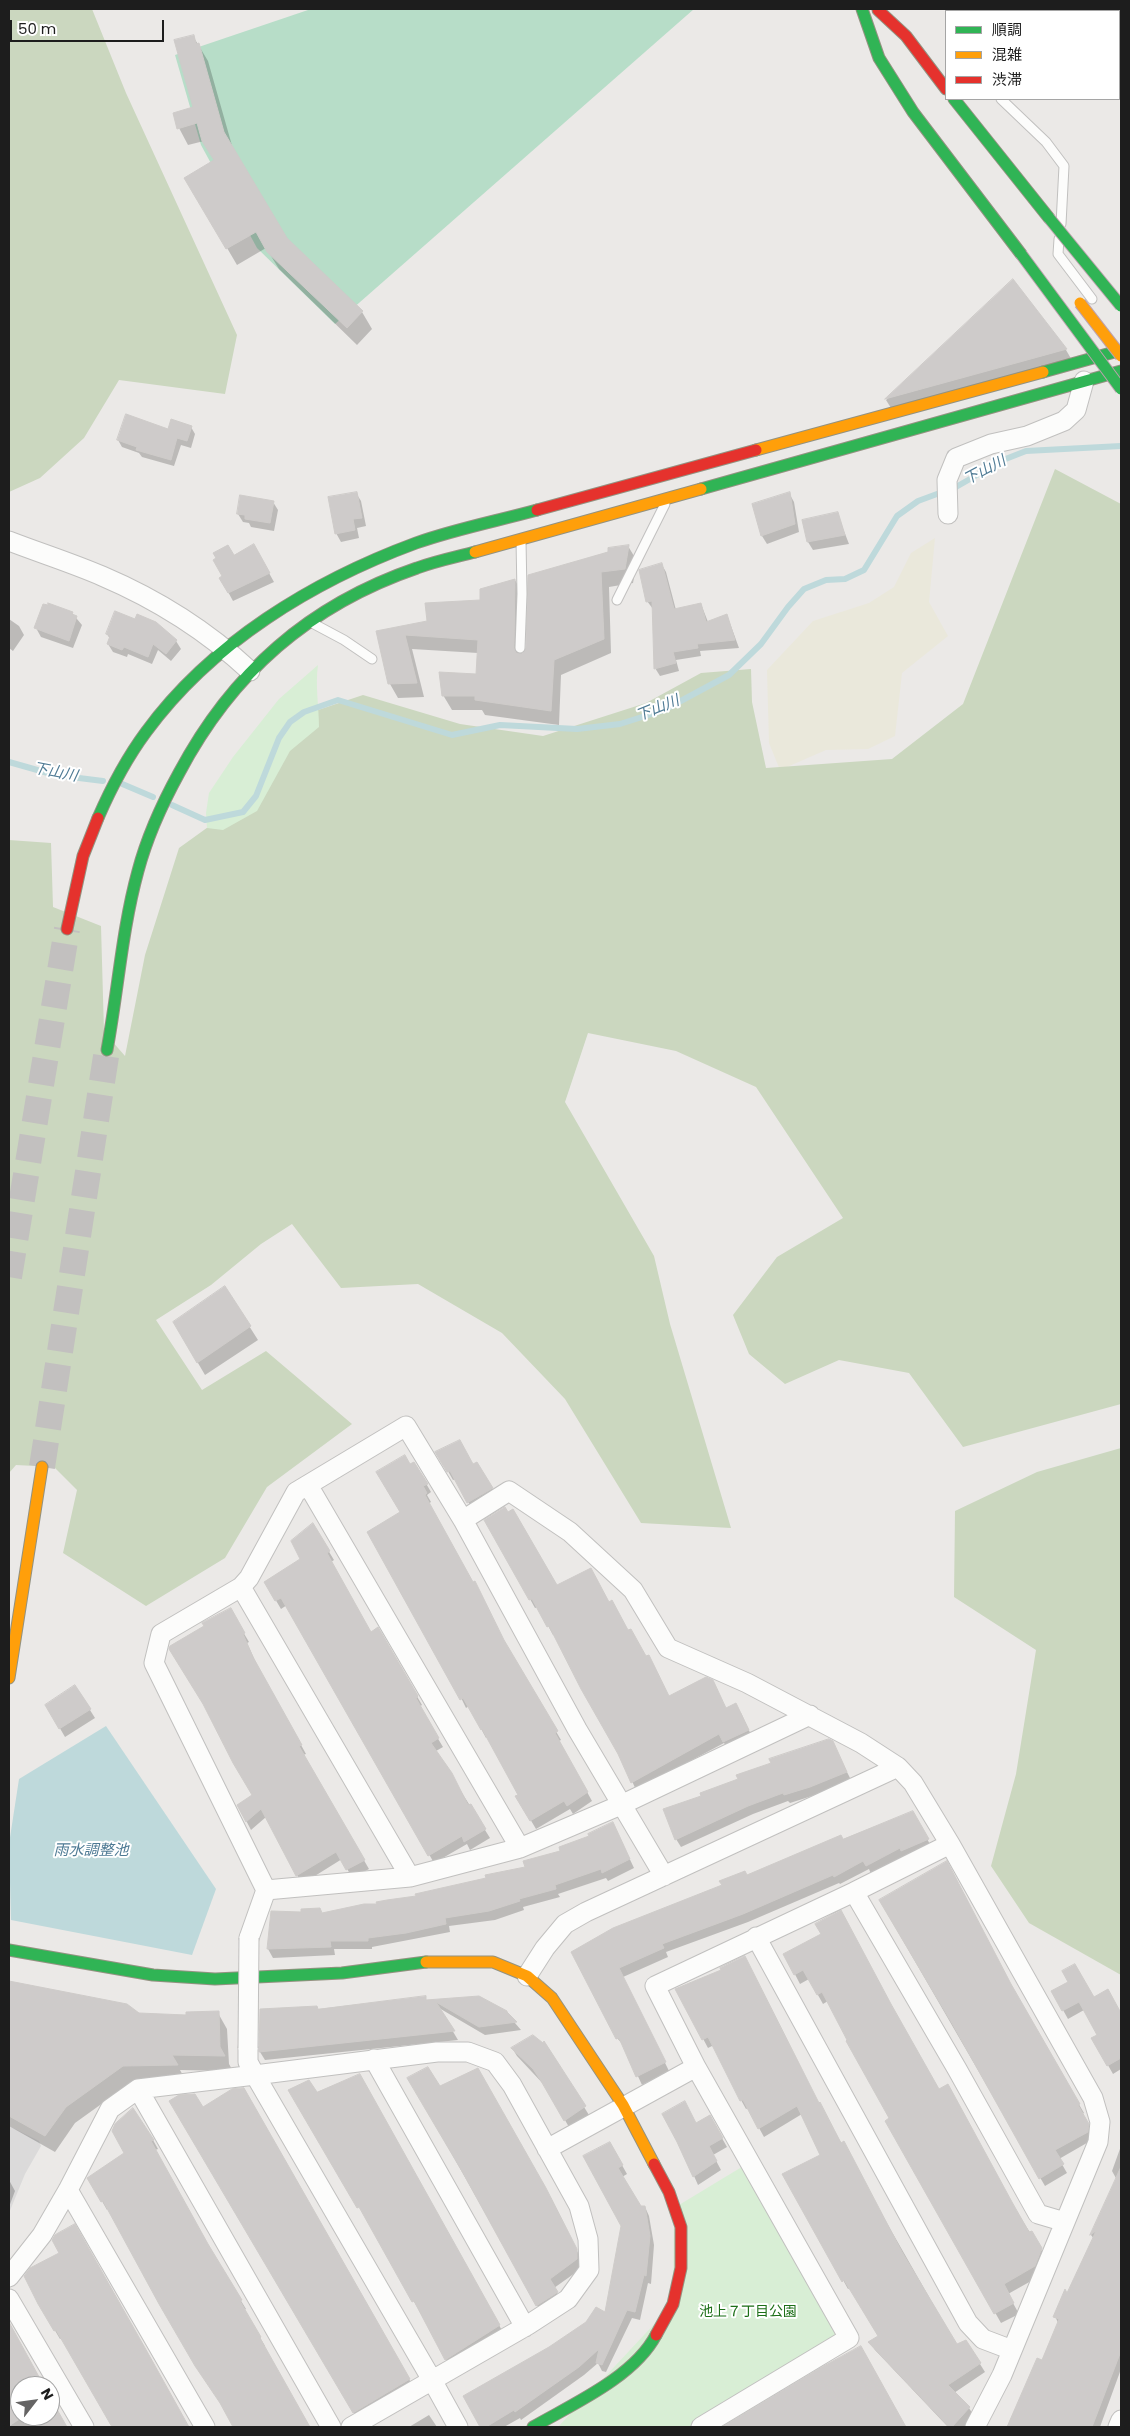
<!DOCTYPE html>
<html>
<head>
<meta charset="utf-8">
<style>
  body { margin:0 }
  #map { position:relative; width:1130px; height:2436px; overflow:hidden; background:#ebe9e7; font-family:Poppins,"Noto Sans JP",sans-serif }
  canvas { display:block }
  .frame { position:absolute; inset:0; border:10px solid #1d1d1d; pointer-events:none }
  .legend { position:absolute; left:945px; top:10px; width:175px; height:90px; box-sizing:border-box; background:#fff; border:1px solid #a5a5a5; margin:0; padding:6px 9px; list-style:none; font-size:15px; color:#1d1d1d }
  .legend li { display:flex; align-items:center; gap:10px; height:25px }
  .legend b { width:25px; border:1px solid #a5a5a5 }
  .north { position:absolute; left:10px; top:2376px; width:50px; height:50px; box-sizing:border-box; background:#fff; border:1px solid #a5a5a5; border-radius:50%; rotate:60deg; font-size:14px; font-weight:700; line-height:20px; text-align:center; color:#1d1d1d }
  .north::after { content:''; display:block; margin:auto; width:18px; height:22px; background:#656464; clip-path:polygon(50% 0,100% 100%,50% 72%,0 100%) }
  .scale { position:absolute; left:10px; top:20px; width:154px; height:22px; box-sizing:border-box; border:2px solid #1d1d1d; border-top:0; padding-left:6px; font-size:15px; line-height:18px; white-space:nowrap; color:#1d1d1d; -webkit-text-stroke:4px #fff; paint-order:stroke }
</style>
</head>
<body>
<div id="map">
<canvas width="1130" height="2436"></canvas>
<div class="frame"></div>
<ul class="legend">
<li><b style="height:6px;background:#30b455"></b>順調</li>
<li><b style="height:6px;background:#ff9f0a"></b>混雑</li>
<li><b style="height:6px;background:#e5322d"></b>渋滞</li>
</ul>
<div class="north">N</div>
<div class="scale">50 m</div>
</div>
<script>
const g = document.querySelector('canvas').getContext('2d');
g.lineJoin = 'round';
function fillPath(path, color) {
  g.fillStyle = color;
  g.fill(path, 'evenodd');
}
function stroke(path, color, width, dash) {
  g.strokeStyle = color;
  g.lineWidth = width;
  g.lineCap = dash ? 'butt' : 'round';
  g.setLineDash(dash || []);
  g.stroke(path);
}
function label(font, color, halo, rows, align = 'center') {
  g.font = font + ' Poppins,"Noto Sans JP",sans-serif';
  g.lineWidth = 4;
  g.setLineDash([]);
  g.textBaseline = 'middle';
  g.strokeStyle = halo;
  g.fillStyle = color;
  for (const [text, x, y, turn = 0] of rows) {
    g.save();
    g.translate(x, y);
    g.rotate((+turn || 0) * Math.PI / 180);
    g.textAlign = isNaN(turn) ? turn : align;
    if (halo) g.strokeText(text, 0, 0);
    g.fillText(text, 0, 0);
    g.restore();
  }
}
fillPath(new Path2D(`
  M935,538l-6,64 19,34 -46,37 -7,63 -27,13 -42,1 -46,20 -11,-27 -2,-73 46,-49 56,-18 25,-16 17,-34z`), '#eae8db');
fillPath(new Path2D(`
  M9,9h83l34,84 111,242 -12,59 -106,-14 -35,58 -44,40 -31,14z
  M1055,469l66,35v900l-158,43 -54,-74 -70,-13 -54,24 -36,-30 -16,-39 44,-58 66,-39 -87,-131 -80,-36 -88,-18 -23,69 89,154 16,68 61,204 -90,-5 -76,-124 -63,-66 -84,-49 -77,4 -49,-64 -31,20 -50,41 -55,35 46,70 64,-39 86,73 -85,63 -42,71 -79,48 -83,-53 14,-63 -23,-23 -38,-2 -7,8v-633l42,3 2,64 48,19 3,106 21,24 20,-101 34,-107 68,-49 62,-86 54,-18 97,29 83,12 103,-33 55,-30 50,-4 1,33 14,66 126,-9 71,-55z
  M1121,1448v527l-92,-52 -38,-57 25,-92 20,-124 -82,-53 1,-86 82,-39z`), '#cbd7bf');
fillPath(new Path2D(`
  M318,665c-3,21 1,41 1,62l-29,24 -33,60 -34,19 -16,-2 -1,-15 3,-20 24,-36 46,-58z
  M750,2162l99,176 -148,89h-143l115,-123 1,-96z`), '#d8eed5');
fillPath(new Path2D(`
  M311,9h383l-359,315 -78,-76 -56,-103 -26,-90z`), '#b7ddc8');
fillPath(new Path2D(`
  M9,2126l30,15 2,5 -16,28 -16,39z`), '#dbdada');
fillPath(new Path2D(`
  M106,1726l110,163 -24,66 -181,-35 -2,-76 10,-65z`), '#bed9db');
fillPath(new Path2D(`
  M193,36l15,25 25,88 53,89 76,74 10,17 -15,16 -78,-76 -13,-21 -29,17 -51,-87 29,-17 -11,-20 -16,4 -9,-17 15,-20z
  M1013,281l53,69 10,17 -180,49 -10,-16z
  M191,427l4,7 -4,14 -10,-3 -7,21 -32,-9 -3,-4 -17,-6 -4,-7z
  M356,493l5,8 5,25 -9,2 2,10 -18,4 -5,-9z
  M789,493l5,9 5,30 -32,12 -5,-8 -8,-31z
  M273,502l5,8 -4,21 -23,-4 -2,-4 -6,-1 -5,-8z
  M837,513l12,31 -36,6 -5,-8 -4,-21z
  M254,546l20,36 -41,19 -12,-22 12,-22z
  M628,546l9,15 -4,22 -24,4 2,66 -50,22 -2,50 -74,-10 -3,-5h-30l-9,-15 34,-20 1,-22 -66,-4 12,48 -26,1 -8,-14 -13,-52 51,-10 53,-21 34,-21 8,15 -1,62 5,-8 2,-73z
  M662,565l4,7 10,38 25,-6 7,18 19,-7 12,33 -39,3 1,5 -25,4 3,11 -19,5 -5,-8 -2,-59 -6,-8z
  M72,613l10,12 -9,23 -32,-11 -5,-9z
  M9,619l10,7 5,9 -11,16 -4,-3z
  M135,621l41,20 5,8 -10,12 -13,-11 -6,14 -24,-10 -1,3 -14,-5 -5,-8 2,-5 -3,-5z
  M225,1288l33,52 -53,35 -31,-53z
  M437,1452l35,14 4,-2 21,33 -24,14 -17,-32 -3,1z
  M414,1463l17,29 -4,3 4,7 -3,2 80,145 53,91 -2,1 33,60 -19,13 -3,-5 -34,20 -19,-32 3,-2 -32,-58 -2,1 -17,-32 -3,2 -16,-33 -51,-85 2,-1v-76l8,-48z
  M486,1520l70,67 53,16 60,94 72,16 12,26 -24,11 -5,-7 -88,47 -16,-36 -65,-120 -2,1 -15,-28 -3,1z
  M313,1525l21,35 -3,2 39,71 8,-4 44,76 -3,2 24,40 -7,4 54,87 -20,12 -3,-6 -33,19 -147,-258 -6,4 -16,-27 37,-23z
  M230,1610l19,32 -2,1 11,24 48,87 -3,1 66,114 -17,9 -10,-19 -40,25 -36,-67 -15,13 -13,-25 16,-10 -48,-169z
  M75,1686l20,32 -30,19 -18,-31z
  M832,1742l19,38 -36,15 -25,8 -2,-2 -35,13 -72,33 -5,-8 27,-42 36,-18z
  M913,1813l19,35 -61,26 -2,-5 -29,15 -1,-1 -91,39 -82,30 2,5 -45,20 46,94 -27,14 -18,-39 -7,-8 -45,-86 174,-76z
  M617,1832l17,36 -26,13 -2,-3 -48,16 2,3 -37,10 1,3 -29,10 -46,6 1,6 -78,15v2h-38l1,6 -62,3 -5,-9 4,-37 50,3 95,-17 110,-30 34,-17z
  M880,1901l135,93 69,119 -2,1 11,19 -1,7 -33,19 8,14 -22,13z
  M785,1955l111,61 43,74 108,169 -7,17 -32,18 11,20 -18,9 -114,-202 3,-2 -62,-118 -5,3 -14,-25 -9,5z
  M1070,1982l23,16 14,-7 14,25v11l-8,5 8,16v21l-8,5 -20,-35 6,-3 -15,-26 -16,9 -15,-27z
  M9,1983l117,22 13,9 48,2 31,-3 9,16 2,35 4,7 -53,-1 6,11 -54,1 -57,41 -20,29 -46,-26z
  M677,1990l142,114 138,242 23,18 5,8 -31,21 15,15 5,8 -10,11h-16l-73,-77 -5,-8 9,-5 -29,-49 -2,1 -64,-115 38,-19 -20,-41 -38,23 -16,-29 -2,1 -5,-9 -27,-55 -6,3z
  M425,1998l2,3 52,-3 30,18 12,14 -36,5 -46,-27 19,32 -193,20 -5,-8 1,-42h57z
  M512,2048l72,59 5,8 -19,14 -23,-41 -30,-32z
  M359,2076l145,258 -53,34 -50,-90 -84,-185z
  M409,2078l31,10 111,110 30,61 1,9 -28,20 8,13 -20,13z
  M244,2089l170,299 -55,33 -188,-319 31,6z
  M710,2117l17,30 -14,8 8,15 -23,15 -19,-43 17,-17z
  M113,2131l40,9 5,9 -3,1 54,98 37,61 -2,1 21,36 -2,1 46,80h-75l-126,-219 -1,2 -18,-32 37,-24z
  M610,2144l17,30 -5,3 19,30h4l4,9 5,29 -3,39 -3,-1 -8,37 -8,-2 -26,54 -4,-1 -4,-8 -14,12 -63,45 -1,-2 -16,9h-22l-17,-30 141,-83 16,-88z
  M1121,2146v120l-4,12 4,2v89l-21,58h-93l31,-68 4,2 16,-38 -3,-7 12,-20 27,-57 -3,-4 26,-55 -5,-9z
  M9,2180l6,11 -6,16z
  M74,2226l114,201h-74l-52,-89 -2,1 -16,-27 16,-59z
  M9,2324l34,62h-23v30h30v-17l16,28h-57z
  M861,2348l44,79h-180z
  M429,2415l8,12h-28z`), '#0003');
stroke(new Path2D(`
  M9,762l46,13 48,6
  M120,783l33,14
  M172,805l33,15 38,-8 13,-16 23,-58 11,-16 14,-10 34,-12 114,35 48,-10 77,4 43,-5 44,-14 65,-35 32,-31 27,-37 16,-18 22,-9 19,-1 19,-9 33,-54 21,-15 38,-14 47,-27 23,-9 95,-5`), '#bed9db', 6);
const building = new Path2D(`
  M194,35l2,9 3,-1 25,89 63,106 76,73 -16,17 -80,-76 -11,-20 -30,17 -42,-71 30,-18 -12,-19 -5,-18 -20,6 -4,-16 20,-6 -19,-67z
  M1013,279l54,70 -182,50z
  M126,414l42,15 3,-10 21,7 -5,15 -10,-3 -6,22 -35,-10 1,-3 -20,-7z
  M357,492l5,26 -9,1 2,11 -20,4 -7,-37z
  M790,492l5,32 -34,12 -9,-32z
  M240,495l34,6 -4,22 -25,-4v-4l-8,-1z
  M838,512l7,23 -38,7 -5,-22z
  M254,544l16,29 -42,20 -9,-15 3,-2 -9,-16 3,-2 -3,-5 15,-8 6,10z
  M629,545l-4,24 -24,3 3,67 -50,21 -3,51 -76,-11v-4h-33l-3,-24 37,2 2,-34 -73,-5 12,48 -29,1 -12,-53 51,-10 -2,-18 55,-3v-11l35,-10 -1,69 2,5 6,1 4,-6 2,-73 80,-23v-4z
  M662,563l12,46 27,-6 5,19 21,-8 8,26 -38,4 1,4 -25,4 3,11 -22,6 -2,-68 -6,1 -7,-32z
  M48,603l25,9 -1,2 5,2 -8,25 -35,-13 9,-24 5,1z
  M115,611l20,8 2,-5 19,8 21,18 -11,14 -13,-10 -5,13 -24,-10 -2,3 -15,-6 3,-8 -4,-2z
  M225,1286l26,40 -54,37 -24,-41z
  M460,1440l13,24 4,-2 16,26 -26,15 -17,-32 -3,1 -12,-20z
  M405,1455l5,9 4,-2 14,22 -5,2 4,7 -2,2 48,87 2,-1 29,59 54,91 -3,2 33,59 -21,14 -3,-5 -34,20 -15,-25 3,-1 -36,-66 -1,1 -18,-32 -3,2 -93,-168 33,-20 -24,-40z
  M505,1507l3,5 5,-3 44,76 34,-17 18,34 3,-2 16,30 3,-1 15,27 3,-1 20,41 37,-19 7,3 13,28 10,-5 13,27 -26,12 -4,-8 -88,49 -13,-29 -37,-65 -32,-63 -2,1 -15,-28 -3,1 -45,-80z
  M313,1523l17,28 -3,2 44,79 7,-5 40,69 -2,2 23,40 -8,5 21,30 16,32 3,-1 15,25 -22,13 -2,-6 -34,20 -147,-258 -6,3 -11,-19 36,-23 -9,-18z
  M231,1608l14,25 -2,1 10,23 49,88 -3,1 66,114 -19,10 -10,-18 -40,24 -35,-67 -15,13 -9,-17 15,-10 -19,-32 -30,-59 -34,-55 1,-3 34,-20 -2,-3z
  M75,1685l16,24 -32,20 -14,-24z
  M829,1739l4,2 14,31 -37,15 -26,8 -1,-2 -35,13 -73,34 -12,-31 38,-13 -1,-3 38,-14 -2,-4 35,-12 -2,-4z
  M913,1811l16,28 -28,12 -1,-3 -34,18 -3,-5 -29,16 -1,-2 -90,39 -81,30 2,4 -45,20 47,94 -30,15 -17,-39 -3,1 -45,-87 42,-24 109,-43 -3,-4 26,-10 2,4 94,-40 2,4z
  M613,1822l17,37 -28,14 -1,-4 -46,16 1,4 -37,10 1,2 -31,10 -44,7 1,6 -40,9 -38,5v3h-38l1,6 -64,2 4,-38 30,1v-3l19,-1 2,5 42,-9h13l-1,-2 11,-2 29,-4 -1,-2 71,-16 -1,-3 40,-8 -2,-6 37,-10 -1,-4 30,-11 -1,-2z
  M947,1861l64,123 69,120 -2,1 11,19 -1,8 -33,18 9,14 -25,15 -86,-154 -74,-125z
  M841,1910l50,94 48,85 9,-5 64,118 17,30 3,-1 10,17 -7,18 -31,18 10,19 -20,11 -109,-193 4,-3 -43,-77 1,-1 -25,-48 -5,3 -14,-25 -9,5 -11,-21 38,-20 -6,-10z
  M745,1956l74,147 1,-1 21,41 3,-2 58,111 55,92 9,-4 15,23 -33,22 22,22 -18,20h-3l-81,-85 10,-6 -34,-56 -2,2 -60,-108 38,-19 -23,-49 -39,23 -15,-29 -3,1 -32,-64 -6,3 -27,-51 46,-19 -1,-2z
  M1075,1964l19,33 14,-8 13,24v45l-14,8 -16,-28 6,-3 -18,-33 -17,9 -11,-20 17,-9 -6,-11z
  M9,1981l118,23 12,9 47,2v-3l33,-1 1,36 5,9 -53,-1 6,10 -55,1 -57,41 -21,29 -36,-20z
  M426,1996v4l53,-4 28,15v1l10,10 -38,5 -43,-25 19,29 -196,21 1,-43 57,-3 1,3z
  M533,2035l10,8 1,-2 42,65 -22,15 -23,-40 -8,-12 -22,-21z
  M428,2067l12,19 38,-18 68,120 31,61v10l-27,20 8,13 -22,14 -73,-133 -56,-95z
  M360,2074l140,251 -55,35 -31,-59 -2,1 -53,-95 -2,1 -69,-118 21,-10 8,12z
  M244,2088l166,291 -57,34 -184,-312 10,-6 16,-1 8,13 29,-18z
  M685,2101l11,22 14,-8 13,23 -14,8 8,15 -24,16 -16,-35 -15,-28z
  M133,2108l21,32 -3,1 57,103 34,56 -2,1 21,36 -1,1 50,89h-77l-13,-24 -25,-37 -36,-62 -56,-103 -2,1 -14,-24 37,-25 -12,-22 3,-7z
  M610,2142l13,23 -5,3 23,38h4l5,30 -4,40 -2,-1 -9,37 -8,-2 -25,55 -6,-2 3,-14 -20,18 -64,45 -1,-2 -28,17h-6l-17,-31 86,-49 37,-25 10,-15 9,5 16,-86 -38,-70z
  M1121,2167v184l-29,76h-85l30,-69 5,2 17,-41 -6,-2 12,-28 2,4 29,-62 -6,4z
  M75,2224l74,131 40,72h-77l-56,-97 -2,1 -16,-27 -14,-28 6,-8 29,-15 -7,-13 3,-5z
  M9,2322l35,64h-24v30h4l-15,10z
  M861,2346l45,81h-184l100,-60z
  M50,2397l17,30h-32l-6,-11h21z`);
fillPath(building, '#cecbca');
stroke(building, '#cecbc9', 1);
stroke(new Path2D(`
  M9,1277l58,-348
  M42,1467l65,-417`), '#c2c0bf', 26, [26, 13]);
const lane = new Path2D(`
  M974,9l1,2
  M1001,99l45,43 18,24 -3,58
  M1059,239l-1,15 34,45
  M617,600l48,-96
  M314,624l30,16 28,19
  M520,648l2,-54 -1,-54`);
const street = new Path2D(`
  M948,514l-1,-34 9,-22 35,-14 36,-8 37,-15 12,-11 8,-29
  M9,541c31,12 63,22 93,35 54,23 105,55 148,95
  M308,1485l212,363
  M463,1520l46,-29 61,41 63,58 35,58 79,35 114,60 37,24
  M241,1587l169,290
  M664,1876l-87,-147 -114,-209 -57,-94 -110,66 -47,86 -8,9 -80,47 -7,29 112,227 144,-13 110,-29 103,-44 187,-89
  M854,1892l103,177 81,145 27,8
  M756,1937l212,386 15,16 29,11
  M249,1938l17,-48
  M527,1976l18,-28 20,-24 21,-12 312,-145 15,16 37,61 143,254 7,24 -2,20 -96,233 -27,52
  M374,2059l151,268
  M696,2067l-41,-81 199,-94 96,-48
  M138,2089l193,338
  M547,2149l149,-82 153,271 -148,89
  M68,2190l137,237
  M9,2277l33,-42 26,-45 42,-81 28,-20 117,-14 -7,-13v-14
  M9,2299l75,128
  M351,2427l177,-102 40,-26 21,-29 -1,-31 -9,-33 -67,-121 -17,-23 -27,-10h-31l-182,23 177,305 26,47
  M1118,2427l3,-7`);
const fast = new Path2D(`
  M862,9l17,49 34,54 108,142
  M954,99l95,119
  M1043,372l75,-21
  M701,489l420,-118
  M98,818c13,-30 28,-59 48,-86 65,-89 167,-151 270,-189 39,-14 81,-22 121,-33
  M107,1050c11,-59 15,-121 31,-179 9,-34 24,-67 41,-98 53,-100 130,-168 238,-205 19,-7 39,-11 58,-16
  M9,1950l144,25 62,4 127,-6 84,-11
  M533,2427c40,-23 101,-50 123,-92`);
const slow = new Path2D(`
  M756,450l287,-78
  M475,552l226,-63
  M9,1678l33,-211
  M426,1962h67l34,14 25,22 71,107 31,59`);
const jam = new Path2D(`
  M878,10l28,26 40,53
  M537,510l219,-60
  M67,929l16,-73 15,-38
  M654,2164l15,28 12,35v41l-8,36 -17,31`);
stroke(lane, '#c1c0bf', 11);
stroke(street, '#c1c0bf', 21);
stroke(fast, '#939281', 13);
stroke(slow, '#939281', 13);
stroke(jam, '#939281', 13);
stroke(lane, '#fcfcfb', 9);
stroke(street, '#fcfcfb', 19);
stroke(fast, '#30b455', 11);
stroke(slow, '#ff9f0a', 11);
stroke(jam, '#e5322d', 11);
const streetBridge = new Path2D(`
  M248,2048l1,-110`);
const fastBridge = new Path2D(`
  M1049,218l72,88
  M1021,254l100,135`);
const slowBridge = new Path2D(`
  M1080,303l41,53`);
stroke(streetBridge, '#c1c0bf', 21, []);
stroke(fastBridge, '#bda1ad', 13, []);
stroke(slowBridge, '#bda1ad', 13, []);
stroke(streetBridge, '#fcfcfb', 19);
stroke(fastBridge, '#30b455', 11);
stroke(slowBridge, '#ff9f0a', 11);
label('14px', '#1d6f18', '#fff', [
  ["池上７丁目公園",748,2312]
]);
label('italic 15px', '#4e7a94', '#fff', [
  ["下山川",985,471,-28],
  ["下山川",658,709,-22],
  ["下山川",55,773,11],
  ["雨水調整池",91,1851]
]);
</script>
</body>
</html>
